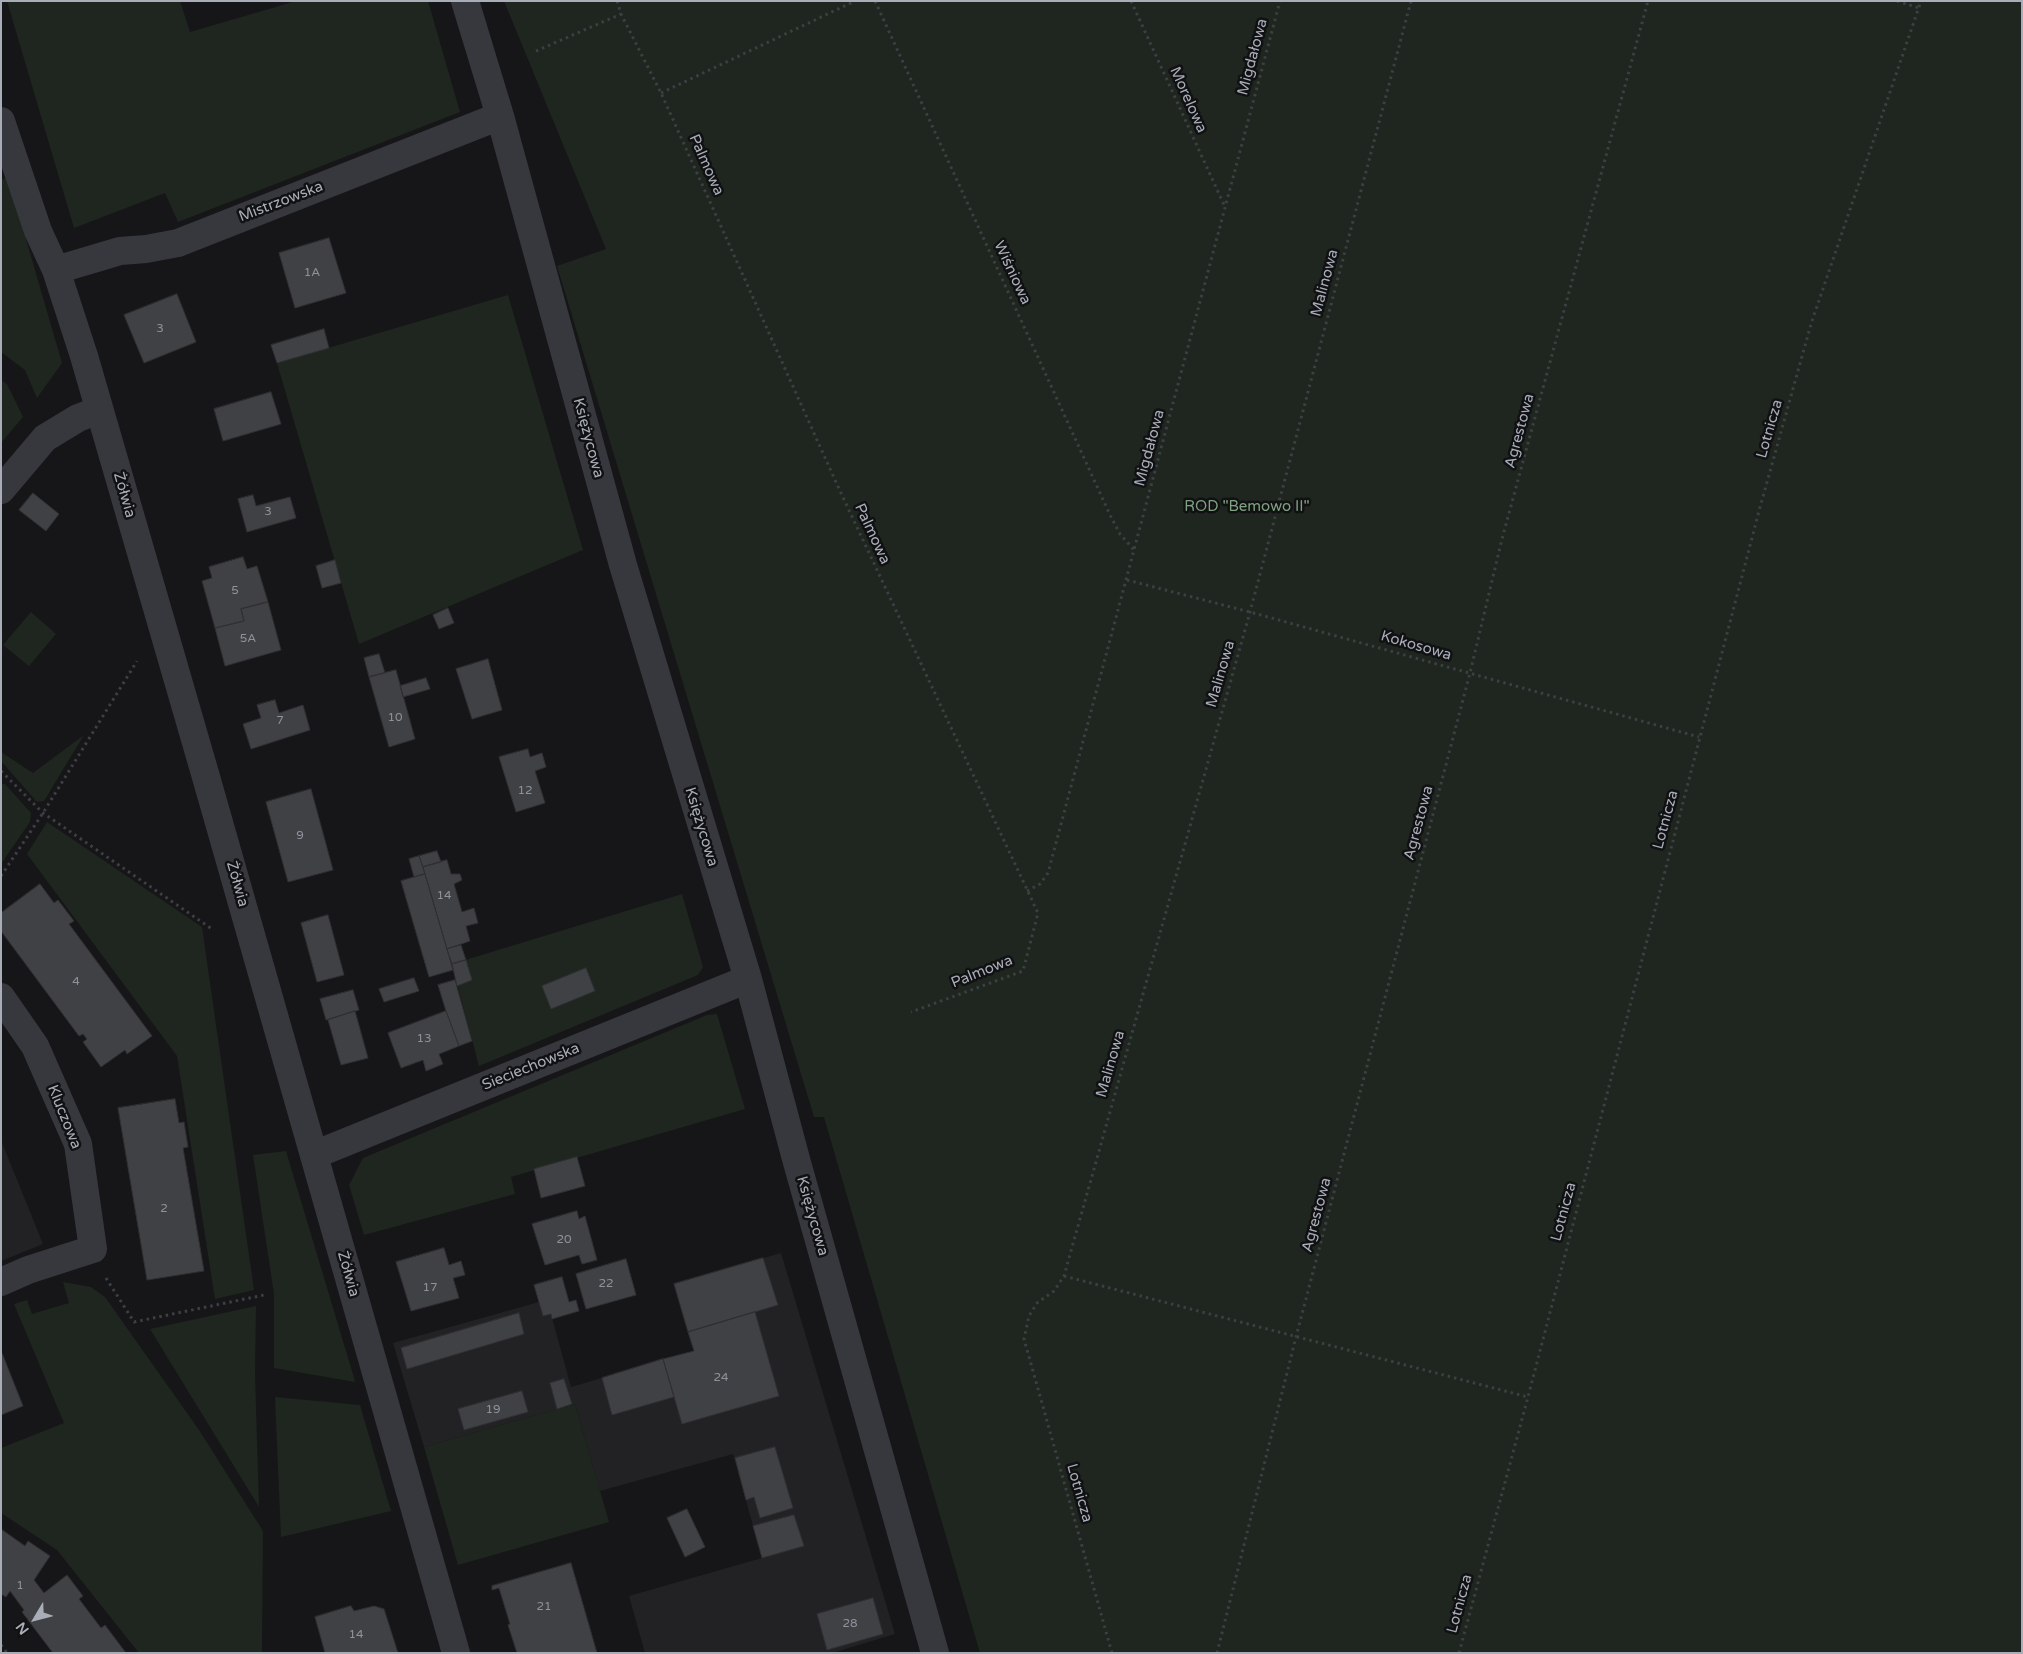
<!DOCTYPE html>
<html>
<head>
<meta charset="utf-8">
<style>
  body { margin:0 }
  #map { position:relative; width:2023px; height:1654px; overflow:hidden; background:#161618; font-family:"Varela Round",sans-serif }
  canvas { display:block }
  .frame { position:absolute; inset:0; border:2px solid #a8adb8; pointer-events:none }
  .north { position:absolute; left:10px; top:1594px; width:50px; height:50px; -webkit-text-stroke:4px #111113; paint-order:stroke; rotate:233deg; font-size:14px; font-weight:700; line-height:20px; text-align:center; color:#a8adb8 }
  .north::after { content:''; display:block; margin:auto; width:18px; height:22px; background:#a8adb8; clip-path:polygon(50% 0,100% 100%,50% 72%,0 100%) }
</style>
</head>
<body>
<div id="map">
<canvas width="2023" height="1654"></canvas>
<div class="frame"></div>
<div class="north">N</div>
</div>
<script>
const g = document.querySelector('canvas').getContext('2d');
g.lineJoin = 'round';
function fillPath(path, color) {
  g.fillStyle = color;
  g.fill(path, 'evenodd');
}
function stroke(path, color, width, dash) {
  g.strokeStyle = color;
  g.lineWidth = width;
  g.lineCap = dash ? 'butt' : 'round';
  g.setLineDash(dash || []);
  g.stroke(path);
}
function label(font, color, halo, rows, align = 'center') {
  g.font = font + ' "Varela Round",sans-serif';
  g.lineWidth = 5;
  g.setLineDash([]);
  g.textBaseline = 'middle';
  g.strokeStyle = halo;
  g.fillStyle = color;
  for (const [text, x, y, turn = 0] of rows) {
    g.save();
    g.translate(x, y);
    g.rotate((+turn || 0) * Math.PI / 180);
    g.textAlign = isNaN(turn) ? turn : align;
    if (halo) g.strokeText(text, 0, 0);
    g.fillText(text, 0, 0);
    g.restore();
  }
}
fillPath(new Path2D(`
  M1,1140l42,104 -42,17z
  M781,1253l114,381 -63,19h-187l-16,-57 133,-38 -29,-104 -133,37 -25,-87 -151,43 -31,-104 146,-41 4,14 8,-2 20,73 123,-36 -20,-67z`), '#222225');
fillPath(new Path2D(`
  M7,1h173l10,31 106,-31h132l32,111 -282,110 -13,-29 -91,35z
  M504,1h1518v1652h-1042l-156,-536h-10l-257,-851 49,-17z
  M8,177l54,186 -25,35 -12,-28 -24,-18v-172z
  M508,295l75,255 -224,94 -82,-281z
  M1,380l6,4 16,33 -22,26z
  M31,612l25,22 -27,32 -26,-21z
  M84,735l-40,66 -7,1 -36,-41v-9l32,21z
  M1,784h4l26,29 -1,9 -29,42z
  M47,822l155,105 52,363 -39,9 -38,-243 -150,-202z
  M682,894l21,73 -5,8 -219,91 -27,-102z
  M717,1014l28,95 -234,68 4,17 -151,41 -15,-50 14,-27 344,-143z
  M286,1151l69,230v1l-81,-14v-74l-21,-139z
  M63,1282l28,5 14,10 94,133 64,101 -1,122h-123l-82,-103 -56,-37v-65l63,-25 -50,-119 13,-4 5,14 37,-11z
  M256,1306l-1,68 4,133 -109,-178z
  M275,1397l85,8 31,106 -110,26z
  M575,1404l34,118 -151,43 -34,-118z`), '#1e261f');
const building = new Path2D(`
  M329,238l17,55 -51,15 -16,-55z
  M177,294l19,48 -52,21 -20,-48z
  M324,329l5,19 -52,15 -6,-18z
  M271,392l10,32 -58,17 -9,-32z
  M33,493l26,21 -13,17 -27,-21z
  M253,495l3,11 34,-9 6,21 -49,14 -9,-33z
  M243,557l4,12 10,-3 11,36 -27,7 3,12 -29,7 -13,-47 10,-3 -3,-11z
  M335,560l6,23 -19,5 -6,-22z
  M268,602l13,48 -56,16 -10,-38 29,-7 -3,-12z
  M448,608l6,15 -15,6 -6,-14z
  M379,654l6,19 -16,4 -5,-19z
  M488,659l14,51 -30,9 -16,-50z
  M396,670l19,69 -26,8 -20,-70z
  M426,678l4,11 -27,8 -3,-11z
  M275,700l4,13 24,-8 7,25 -59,19 -8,-25 18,-6 -4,-13z
  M528,749l2,8 12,-4 4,14 -11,4 10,32 -29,9 -17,-55z
  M311,789l22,81 -45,12 -22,-80z
  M437,851l4,11 -18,5 -4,-11z
  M419,856l6,18 -11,3 -5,-18z
  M447,860l4,14h9l2,6 -8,4 8,28 12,-4 4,15 -12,3 4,15 -23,8 -24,-82z
  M425,874l28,96 -24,7 -28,-96z
  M40,884l14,19 4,-3 16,21 -5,3 83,112 -25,18 -2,-4 -24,17 -18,-25 4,-3 -4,-5 -4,2 -78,-105v-18z
  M328,915l16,60 -27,7 -16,-59z
  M461,945l5,15 -14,4 -5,-15z
  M466,960l6,20 -15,6 -5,-22z
  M586,968l9,23 -44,18 -9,-23z
  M414,978l5,13 -35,11 -5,-13z
  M455,980l17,61 -13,5 -13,-35 -8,-26z
  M353,990l6,20 -33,10 -6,-21z
  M355,1011l13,47 -27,7 -13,-45z
  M446,1011l13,35 -20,8 4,10 -17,7 -3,-11 -22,8 -13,-35z
  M175,1099l4,24 5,-1 4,25 -5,1 21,123 -57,9 -29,-172z
  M577,1157l8,29 -44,12 -7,-29z
  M577,1211l2,8 6,-3 12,44 -15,4 -3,-9 -34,10 -13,-41z
  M444,1248l5,17 12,-4 4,14 -12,3 6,20 -48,13 -15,-49z
  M763,1258l15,47 -90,27 -14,-48z
  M626,1259l10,36 -50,14 -10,-35z
  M562,1277l7,25 7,-2 3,11 -27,8 -1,-5 -8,2 -9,-31z
  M755,1312l24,84 -97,28 -19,-65 31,-8 -6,-19z
  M519,1313l5,21 -117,35 -6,-21z
  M2,1353l21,53 -22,9v-62z
  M663,1359l11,38 -62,18 -10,-37z
  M564,1379l8,25 -15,5 -7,-26z
  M522,1391l6,21 -64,18 -6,-21z
  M775,1447l18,61 -33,10 -6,-21 -8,3 -11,-42z
  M687,1509l18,38 -20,10 -18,-39z
  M794,1515l10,31 -42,12 -9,-32z
  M1,1529l24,17 3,-5 22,15 -16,24 10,13 23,-18 16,21 -4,3 22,29 4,-3 21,28h-73l-31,-41 2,-2 -14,-19 -4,6 -5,-3z
  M571,1563l26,90h-80l-9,-28 2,-1 -11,-36 -7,2v-4z
  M873,1598l10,36 -56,16 -10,-36z
  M351,1606l3,5 20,-5 10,3 14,44h-73l-10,-36z`);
fillPath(building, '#404145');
stroke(building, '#303034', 1);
stroke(new Path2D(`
  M617,1l4,13 40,79 179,398 198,422 -15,58 -112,41
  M875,1l236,516 9,17 14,16
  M1131,1l94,206
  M1897,1l22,7
  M536,51l85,-37
  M661,93l194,-92
  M1127,580l123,32 449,125
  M1,771l42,42 169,116
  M1,876l42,-63 94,-152
  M1027,891l13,-7 8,-11 232,-872
  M1064,1276l464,121
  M106,1278l28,44 130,-27
  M1,1645l6,8
  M1112,1653l-88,-314 5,-23 8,-13 17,-12 10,-15 186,-664 161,-611
  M1217,1653l79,-316 174,-664 32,-134 146,-538
  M1459,1653l69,-256 231,-886 52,-187 110,-323`), '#3d3f44', 3, [2.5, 4]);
stroke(new Path2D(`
  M465,1l35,115 123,449 125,414 48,180 139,494
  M1,121l37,110 18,39 28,86 122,421 250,876
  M56,270l64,-19 26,-2 32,-6 322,-127
  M1,490l44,-52 33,-20 21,-8
  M1,997l34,49 43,98 15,105 -65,21 -27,12
  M314,1155l434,-176`), '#37383d', 28);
label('12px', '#8e929b', null, [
  ["1A",312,273],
  ["3",160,329],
  ["3",268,512],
  ["5",235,591],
  ["5A",248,639],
  ["10",395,718],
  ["7",280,721],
  ["12",525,791],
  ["9",300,836],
  ["14",444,896],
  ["4",76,982],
  ["13",424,1039],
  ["2",164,1209],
  ["20",564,1240],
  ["22",606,1284],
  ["17",430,1288],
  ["24",721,1378],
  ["19",493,1410],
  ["1",20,1586],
  ["21",544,1607],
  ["28",850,1624],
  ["14",356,1635]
]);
label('15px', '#a8adb8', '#111113', [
  ["Migdałowa",1253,57,-75],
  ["Morelowa",1188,100,66],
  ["Palmowa",706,165,66],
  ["Mistrzowska",281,202,-21],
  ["Wiśniowa",1012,273,65],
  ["Malinowa",1325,283,-75],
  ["Lotnicza",1770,429,-74],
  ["Agrestowa",1520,431,-75],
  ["Księżycowa",588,438,75],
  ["Migdałowa",1150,448,-75],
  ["Żółwia",124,495,74],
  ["Palmowa",872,534,65],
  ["Kokosowa",1416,646,16],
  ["Malinowa",1221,674,-74],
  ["Lotnicza",1666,820,-75],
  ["Agrestowa",1419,823,-75],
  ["Księżycowa",701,827,73],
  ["Żółwia",237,884,74],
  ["Palmowa",982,972,-22],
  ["Malinowa",1111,1064,-74],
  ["Sieciechowska",531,1067,-22],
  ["Kluczowa",64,1117,68],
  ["Lotnicza",1564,1212,-75],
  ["Agrestowa",1317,1215,-75],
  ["Księżycowa",812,1216,74],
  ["Żółwia",348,1274,74],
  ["Lotnicza",1079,1493,74],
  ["Lotnicza",1460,1604,-75]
]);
label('15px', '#7fa381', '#111113', [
  ["ROD \"Bemowo II\"",1247,507]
]);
</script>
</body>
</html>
